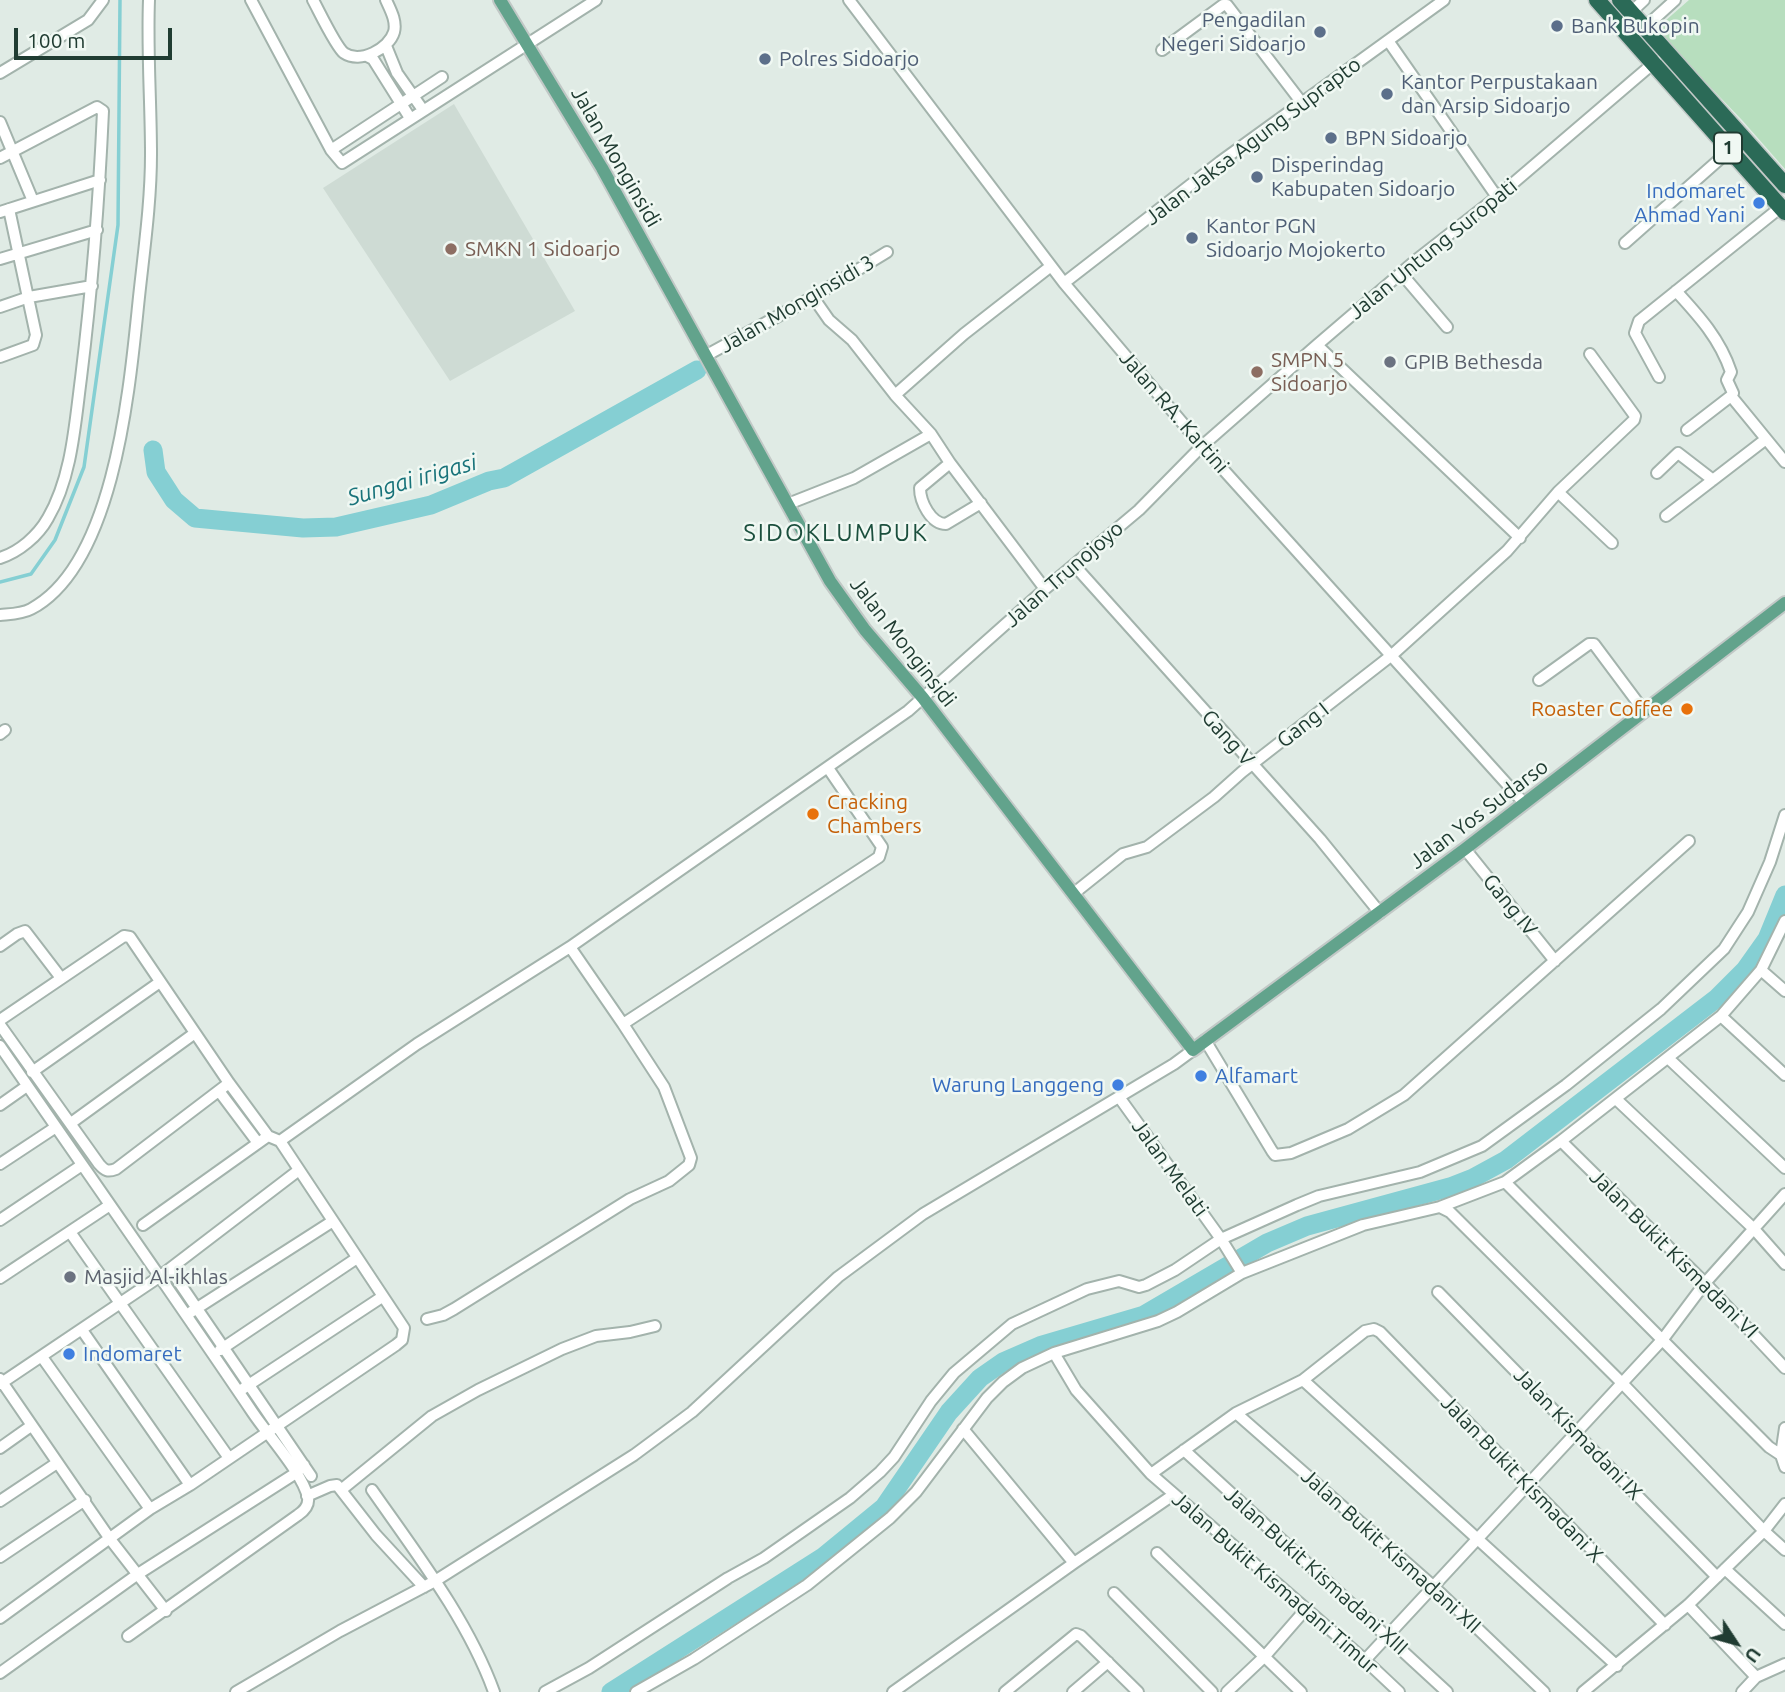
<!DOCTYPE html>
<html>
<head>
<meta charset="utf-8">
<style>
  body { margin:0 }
  #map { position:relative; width:1785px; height:1692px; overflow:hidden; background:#e0ebe5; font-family:Ubuntu,sans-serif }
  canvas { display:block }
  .north { position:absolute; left:1701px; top:1608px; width:70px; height:70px; -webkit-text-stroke:5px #f0f8f3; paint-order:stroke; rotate:126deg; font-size:19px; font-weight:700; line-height:28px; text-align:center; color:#203c32 }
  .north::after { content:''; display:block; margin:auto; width:24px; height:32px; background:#203c32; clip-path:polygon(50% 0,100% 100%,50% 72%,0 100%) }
  .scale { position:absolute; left:14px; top:28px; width:158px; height:32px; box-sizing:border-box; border:4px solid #203c32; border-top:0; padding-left:9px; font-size:21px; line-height:24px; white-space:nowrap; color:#203c32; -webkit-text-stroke:5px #f0f8f3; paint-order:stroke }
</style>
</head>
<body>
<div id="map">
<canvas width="1785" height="1692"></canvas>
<div class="north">U</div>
<div class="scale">100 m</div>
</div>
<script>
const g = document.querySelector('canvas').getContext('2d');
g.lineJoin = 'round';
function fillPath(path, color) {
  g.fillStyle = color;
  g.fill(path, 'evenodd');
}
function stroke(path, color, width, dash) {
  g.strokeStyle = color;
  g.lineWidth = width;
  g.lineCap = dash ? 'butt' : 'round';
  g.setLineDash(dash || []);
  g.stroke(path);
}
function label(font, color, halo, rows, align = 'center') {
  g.font = font + ' Ubuntu,sans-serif';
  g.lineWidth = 5;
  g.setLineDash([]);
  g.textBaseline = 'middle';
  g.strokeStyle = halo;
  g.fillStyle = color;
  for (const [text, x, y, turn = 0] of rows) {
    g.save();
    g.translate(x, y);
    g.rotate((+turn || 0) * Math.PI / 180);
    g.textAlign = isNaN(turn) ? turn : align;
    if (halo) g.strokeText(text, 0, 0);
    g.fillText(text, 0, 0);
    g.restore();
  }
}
fillPath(new Path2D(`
  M454,104l121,207 -125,70 -127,-193z`), '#cedbd4');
fillPath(new Path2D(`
  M1689,0h96v169l-43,-49 -79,-82 -2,-6 4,-11z`), '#b7debe');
stroke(new Path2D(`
  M0,582l31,-8 24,-34 29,-73 34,-242 2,-225`), '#85cfd3', 3.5);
stroke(new Path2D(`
  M153,450l3,22 18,28 21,18 108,10 33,-1 95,-22 58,-24 15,-3 193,-108
  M611,1692l212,-135 61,-50 65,-95 31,-34 23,-16 39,-17 102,-30 123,-72 40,-17 143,-39 23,-9 33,-18 211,-162 28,-28 22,-31 18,-44`), '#85cfd3', 19);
const minor = new Path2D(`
  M251,0l80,150 11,13 254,-163
  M313,0c6,11 23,47 31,53 16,11 45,-4 50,-21 3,-11 -4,-23 -8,-32
  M849,0l215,283 138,163 322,357
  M1628,15l16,-15
  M1642,30l33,-30
  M1389,42l108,155
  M386,46l11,27 26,37
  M1162,50l61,-45h4l75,98
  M367,56l6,3 37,59
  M0,73l88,-53 15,-20
  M0,122l33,79
  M331,150l111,-73
  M0,158l97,-51 6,4c-4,90 -11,178 -22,267 -6,45 -9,99 -33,140 -10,18 -29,34 -48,40
  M0,212l100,-32
  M1625,243l105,-93
  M0,259l97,-29
  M1401,273l46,54
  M1064,283l156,-121 224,-162
  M1676,291c23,25 44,48 55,81l-4,8 6,13 -2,3 54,66
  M813,297l16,23 23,20 43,55 36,39 19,29 95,126
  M0,307l29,-10 63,-11
  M1317,345l203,193
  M707,355l106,-58 74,-45
  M0,357l33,-12 3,-10 -27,-126
  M1659,377l-24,-44 4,-12 142,-114
  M895,395l69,-61 87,-68
  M1687,430l44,-34
  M950,463l-30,25c0,14 11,36 26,36l35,-21
  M1657,473l21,-20 35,27
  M1558,492l54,51
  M788,504l66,-26 77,-44
  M1666,516l100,-77
  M1074,565l246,274 60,74
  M0,615c10,-1 22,-1 31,-6 85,-45 99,-227 108,-312 5,-47 12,-95 12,-143 0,-51 -4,-102 -2,-154
  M1539,680l50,-36h5l50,67
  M0,734l5,-4
  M1465,849l90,112
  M1073,894l50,-40 24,-7 67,-50 28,-25 150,-117 115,-104 51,-59 76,-72 1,-4 -45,-62
  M0,946l17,-12 8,-3 36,47
  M570,947l53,77 250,-163 6,-4 3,-10 -54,-79
  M1761,970l24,21
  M1721,1016l64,59
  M0,1020l124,-84 6,1 99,146 39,53 12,5 124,187 -2,12 -6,5 -206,140 -40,24 -150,109
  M0,1025l99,139c6,7 9,8 17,5l113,-86
  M1205,1040l67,111 3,4 16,-2 57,-24 56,-34 285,-254
  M0,1046c84,122 170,244 253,367 14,21 51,62 55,85 1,7 -4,13 -10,17l-170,121
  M1668,1058l117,110
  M32,1072l128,-90
  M219,1091l39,52
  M1119,1097l102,142 21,34
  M1616,1099l138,130 31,35
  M0,1105l27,-19
  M71,1123l124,-90
  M280,1141l137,-97 153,-97 338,-236 137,-122 94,-79 63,-64 115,-101 98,-84 82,-64 159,-136
  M1561,1141l144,142 80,85
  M0,1164l56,-37
  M1505,1182l264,265 12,8
  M1440,1207l10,5 172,171 142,148 21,19
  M0,1220l82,-55
  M143,1225l125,-89
  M70,1232l159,226
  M170,1269l141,207
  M0,1278l110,-73
  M1438,1292l279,285
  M191,1312l142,-91
  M427,1319l16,-4 11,-6 176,-110 39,-18 20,-16 2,-7 -27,-71 -41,-63
  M82,1330l108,155
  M220,1350l137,-92
  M1054,1353l22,37 75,84 214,186 34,32
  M42,1357l108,152
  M0,1379l110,160 56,72
  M1303,1380l314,286
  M0,1384l159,-107 140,-107
  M244,1388l138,-91
  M1236,1413l197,173 111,106
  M1785,1428l-4,27 4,12
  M963,1429l111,134
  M0,1448l31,-22
  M1184,1450l263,242
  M1151,1474l85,-61 67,-33 62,-49 9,-2 6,3 285,293
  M341,1490l91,-74 46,-26 84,-41 34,-13 34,-4 25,-6
  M372,1490c44,63 96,130 122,202
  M307,1496l23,-10 7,-1 39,50 48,52
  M0,1501l57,-38
  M1157,1553l144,139
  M0,1557l85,-57
  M1725,1569l60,55
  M1114,1593l98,99
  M1688,1605l68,72
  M1365,1660l298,-321 42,-56 80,-89
  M0,1673l138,-99 158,-101 8,-8
  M236,1692l104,-61 95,-50 199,-126 58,-43 146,-135 85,-63 251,-150 19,-14
  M545,1692l44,-24 139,-90 36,-20 86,-60 30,-26 14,-15 37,-56 23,-28 58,-49 75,-35 32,-8 20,6 7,-2 29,-15 46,-31 76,-34 22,-9 101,-24 62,-26 84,-61 95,-76 63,-60 24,-37 22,-50 15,-47
  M636,1692l58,-33 113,-74 83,-67 26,-26 71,-94 16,-16 19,-14 32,-15 104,-32 19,-9 65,-39 121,-48 77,-18 65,-25 56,-41 160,-125 40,-46 24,-49
  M893,1692l181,-129 99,-68
  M1005,1692l71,-58 5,2 57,56
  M1073,1692l35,-30
  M1227,1692l38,-36 41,-47
  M1583,1692l105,-87 76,-74 21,-27
  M1742,1692l14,-15 29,-13`);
const major = new Path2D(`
  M500,0l102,168 228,413 35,49 58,68 270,352 272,-201 320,-246`);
const highway = new Path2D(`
  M1597,0l188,212
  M1620,0l165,185`);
stroke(minor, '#a3b3ac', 14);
stroke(major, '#c1c8c6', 16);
stroke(highway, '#c1c8c6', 19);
stroke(minor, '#fff', 10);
stroke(major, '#62a38c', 12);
stroke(highway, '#2b6a57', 16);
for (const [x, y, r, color] of [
  [1557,26,7,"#5c6f8a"],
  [1320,32,7,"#5c6f8a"],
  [765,59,7,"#5c6f8a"],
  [1387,94,7,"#5c6f8a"],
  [1331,138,7,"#5c6f8a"],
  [1257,177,7,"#5c6f8a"],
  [1759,203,7,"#3f7fe0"],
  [1192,238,7,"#5c6f8a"],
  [451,249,7,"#8d6e63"],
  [1390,362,7,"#6b7280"],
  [1257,372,7,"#8d6e63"],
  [1687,709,7,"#e8710a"],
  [813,814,7,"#e8710a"],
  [1201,1076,7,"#3f7fe0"],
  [1118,1085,7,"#3f7fe0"],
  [70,1277,7,"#6b7280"],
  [69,1354,7,"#3f7fe0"]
]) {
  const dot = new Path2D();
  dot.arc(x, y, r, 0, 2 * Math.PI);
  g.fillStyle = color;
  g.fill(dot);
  stroke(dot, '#f0f8f3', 2.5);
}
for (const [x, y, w] of [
  [1728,148,28]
]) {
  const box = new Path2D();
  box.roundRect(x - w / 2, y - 15.5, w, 31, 5);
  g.fillStyle = '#f0f8f3';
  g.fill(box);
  stroke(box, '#203c32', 2);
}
label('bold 19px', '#203c32', null, [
  ["1",1728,148]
]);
label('21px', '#4e5e75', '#f0f8f3', [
  ["Pengadilan",1306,20,"right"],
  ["Negeri Sidoarjo",1306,44,"right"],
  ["Bank Bukopin",1571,26],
  ["Polres Sidoarjo",779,59],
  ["Kantor Perpustakaan",1401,82],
  ["dan Arsip Sidoarjo",1401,106],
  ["BPN Sidoarjo",1345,138],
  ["Disperindag",1271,165],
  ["Kabupaten Sidoarjo",1271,189],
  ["Kantor PGN",1206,226],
  ["Sidoarjo Mojokerto",1206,250]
], 'left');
label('21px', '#203c32', '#f0f8f3', [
  ["Jalan Jaksa Agung Suprapto",1253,141,-37],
  ["Jalan Monginsidi",616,157,60],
  ["Jalan Untung Suropati",1433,249,-39],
  ["Jalan Monginsidi 3",797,304,-30],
  ["Jalan RA. Kartini",1174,412,49],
  ["Jalan Trunojoyo",1064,574,-41],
  ["Jalan Monginsidi",903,642,52],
  ["Gang I",1303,725,-38],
  ["Gang V",1228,738,48],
  ["Jalan Yos Sudarso",1479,814,-37],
  ["Gang IV",1510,905,51],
  ["Jalan Melati",1170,1168,54],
  ["Jalan Bukit Kismadani VI",1674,1254,45],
  ["Jalan Kismadani IX",1578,1434,46],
  ["Jalan Bukit Kismadani X",1522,1479,46],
  ["Jalan Bukit Kismadani XII",1391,1551,42],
  ["Jalan Bukit Kismadani XIII",1316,1571,42],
  ["Jalan Bukit Kismadani Timur",1275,1583,41]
]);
label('21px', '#366cbe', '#f0f8f3', [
  ["Indomaret",1745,191],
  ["Ahmad Yani",1745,215],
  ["Alfamart",1215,1076,"left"],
  ["Warung Langgeng",1104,1085],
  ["Indomaret",83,1354,"left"]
], 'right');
label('21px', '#785e54', '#f0f8f3', [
  ["SMKN 1 Sidoarjo",465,249],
  ["SMPN 5",1271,360],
  ["Sidoarjo",1271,384]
], 'left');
label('21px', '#5b616d', '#f0f8f3', [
  ["GPIB Bethesda",1404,362],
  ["Masjid Al-ikhlas",84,1277]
], 'left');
label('21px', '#c56008', '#f0f8f3', [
  ["Roaster Coffee",1673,709],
  ["Cracking",827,802,"left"],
  ["Chambers",827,826,"left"]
], 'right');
label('italic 23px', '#18737a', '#f0f8f3', [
  ["Sungai irigasi",412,480,-16]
]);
g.letterSpacing = '2px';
label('24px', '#1b4f3d', '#f0f8f3', [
  ["SIDOKLUMPUK",836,533]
]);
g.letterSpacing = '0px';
</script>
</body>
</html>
